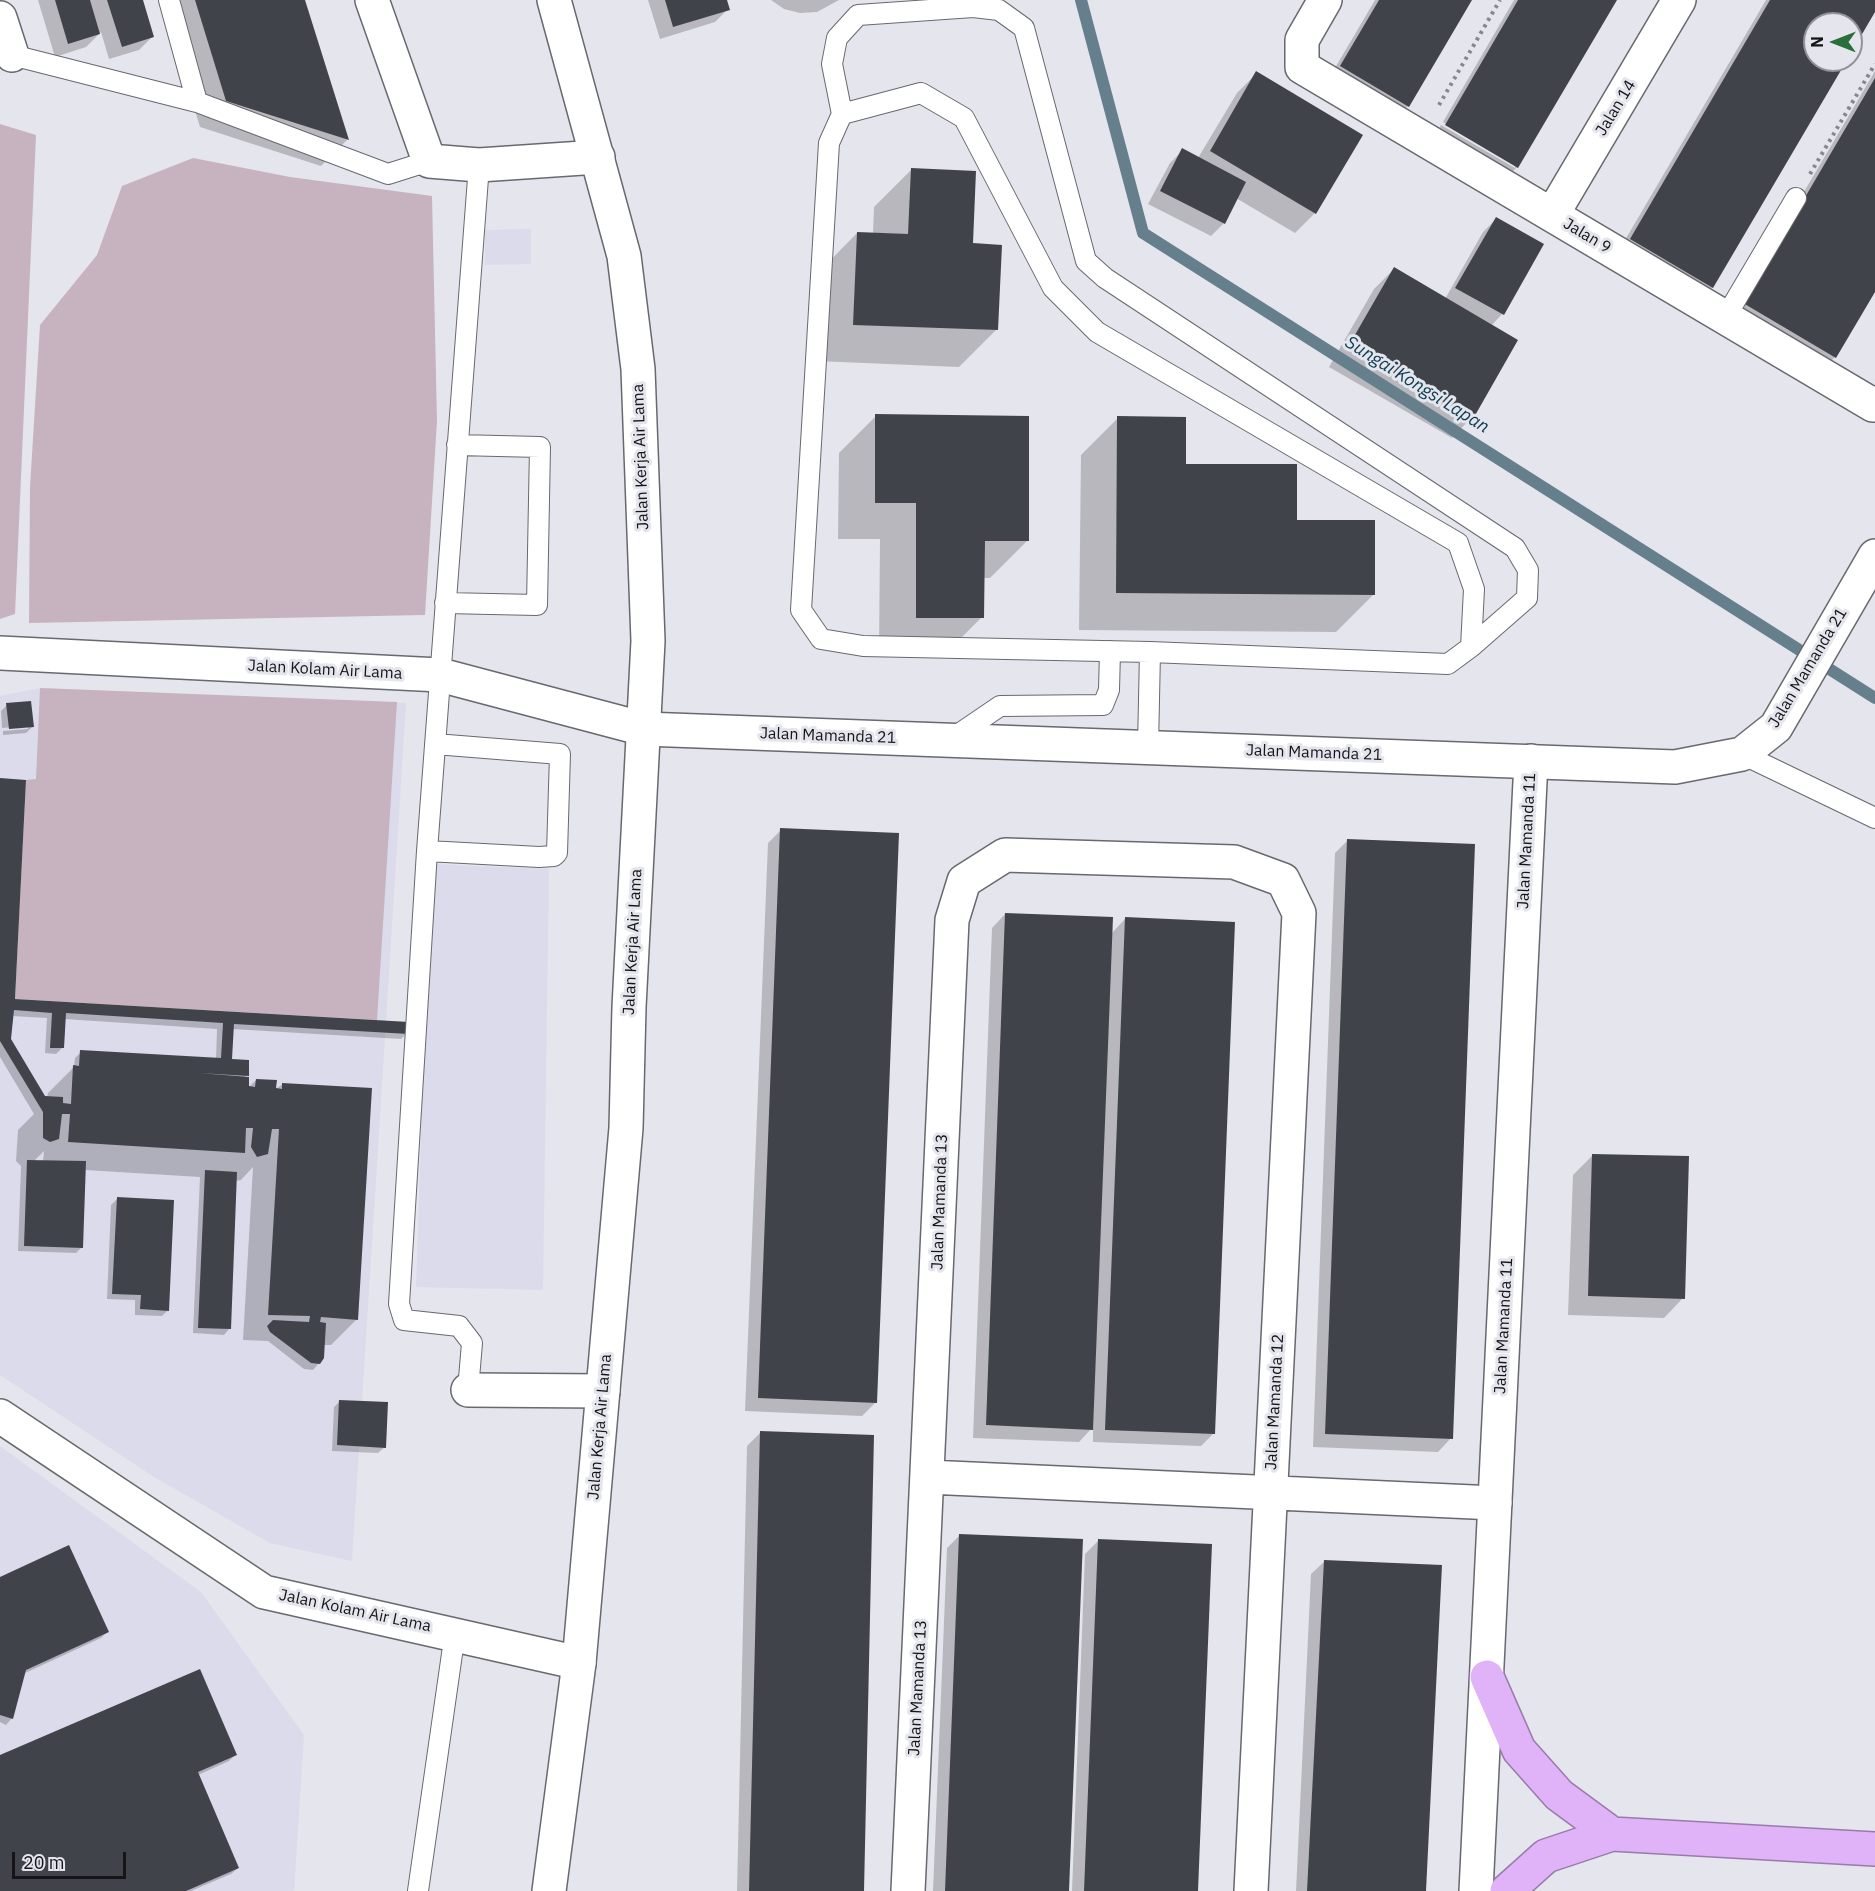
<!DOCTYPE html>
<html>
<head>
<meta charset="utf-8">
<style>
  body { margin:0 }
  #map { position:relative; width:1875px; height:1891px; overflow:hidden; background:#e5e5ed; font-family:"IBM Plex Sans",sans-serif }
  canvas { display:block }
  .north { position:absolute; left:1803px; top:12px; width:60px; height:60px; box-sizing:border-box; background:#e5e5ed; border:2px solid #929298; border-radius:50%; rotate:270deg; font-size:16px; font-weight:700; line-height:24px; text-align:center; color:#151518 }
  .north::after { content:''; display:block; margin:auto; width:21px; height:27px; background:#2a6e39; clip-path:polygon(50% 0,100% 100%,50% 72%,0 100%) }
  .scale { position:absolute; left:12px; top:1852px; width:114px; height:27px; box-sizing:border-box; border:3px solid #151518; border-top:0; padding-left:8px; font-size:18px; line-height:21px; white-space:nowrap; color:#151518; -webkit-text-stroke:4px #e5e5ed; paint-order:stroke }
</style>
</head>
<body>
<div id="map">
<canvas width="1875" height="1891"></canvas>
<div class="north">N</div>
<div class="scale">20 m</div>
</div>
<script>
const g = document.querySelector('canvas').getContext('2d');
g.lineJoin = 'round';
function fillPath(path, color) {
  g.fillStyle = color;
  g.fill(path, 'evenodd');
}
function stroke(path, color, width, dash) {
  g.strokeStyle = color;
  g.lineWidth = width;
  g.lineCap = dash ? 'butt' : 'round';
  g.setLineDash(dash || []);
  g.stroke(path);
}
function label(font, color, halo, rows, align = 'center') {
  g.font = font + ' "IBM Plex Sans",sans-serif';
  g.lineWidth = 6;
  g.setLineDash([]);
  g.textBaseline = 'middle';
  g.strokeStyle = halo;
  g.fillStyle = color;
  for (const [text, x, y, turn = 0] of rows) {
    g.save();
    g.translate(x, y);
    g.rotate((+turn || 0) * Math.PI / 180);
    g.textAlign = isNaN(turn) ? turn : align;
    if (halo) g.strokeText(text, 0, 0);
    g.fillText(text, 0, 0);
    g.restore();
  }
}
fillPath(new Path2D(`
  M531,229v35l-46,1v-35z
  M40,688l366,15 -54,858 -82,-18 -116,-66 -154,-102v-679z
  M430,864l119,5 -6,421 -127,-3z
  M0,1446l201,146 103,143 -10,156h-294z`), '#dbdbeb');
fillPath(new Path2D(`
  M0,124l36,11 -21,479 -15,5z
  M193,158l97,19 142,19 5,225 -12,194 -396,8 1,-136 10,-162 57,-70 25,-69z
  M40,688l357,14 -20,318 -362,-21 11,-219 10,-1z`), '#c7b3bf');
fillPath(new Path2D(`
  M38,0h103l11,37 -13,13 -30,9 -8,-27 -15,15 -31,10z
  M161,0h143l43,140 -26,26 -121,-39z
  M648,0h77l3,9 -13,13 -55,17z
  M771,0h68l-22,12 -17,1 -16,-4z
  M1375,0h96l-63,106 -13,13 -67,-39z
  M1514,0h101l-98,167 -13,13 -71,-41 8,-14 74,43v-3l-72,-43z
  M1766,0h109v9l-24,41v-26h-36v36h30l-133,228 -13,13 -81,-49z
  M1875,71v218l-40,68 -13,13 -91,-54z
  M1257,73l58,140 -20,20 -59,-35 -12,25 -13,13 -63,-32 22,-41 13,-13 15,8 39,-65z
  M911,170l85,160 -37,37 -143,-6 4,-90 37,-38 16,1 1,-27z
  M1496,219l46,26 -40,69 -11,12 25,14 -45,78 -19,20 -123,-71 45,-78 20,-20 51,30 38,-67z
  M876,416l151,125 -37,37h-7l-1,39 -37,37h-66l1,-115h-42l1,-86z
  M1118,418l67,47 110,56 78,74 -37,37 -257,-2 2,-175z
  M7,705l25,22 -6,6 -23,2v-4l25,-2v-3l-26,2 -1,-17z
  M0,780l13,221 394,32 -6,6 -169,-10 -2,32 17,14 -3,3 3,11 9,-9 18,10 9,-6 74,235 -26,26h-8l-4,18 -6,7 -9,-1 -36,-28 -25,-1 10,-173 -12,13 -5,1 -6,147 -6,7 -31,-2 7,-156 -115,-7 -3,77 -6,6 -58,-2 3,-85 -5,-5 2,-31 16,-16 -34,-57zM12,1016l35,2 -2,35 11,1 6,-6 2,-29 153,10 -1,31 -135,-8 -6,6 -1,9 -26,26 -1,5 -3,-1 -34,-57zM44,1151l-1,11 -9,-1z
  M781,830l94,573 -13,13 -117,-5 23,-568z
  M1348,840l103,598 -13,14 -125,-5 22,-594z
  M1005,914l106,20 14,-15 89,514 -13,13 -108,-4v-15l-14,15 -106,-4 19,-510z
  M1593,1155l90,143 -19,20 -96,-3 5,-140z
  M117,1199l51,111 -6,6 -27,-1v-15l-28,-1 4,-94z
  M340,1401l45,46 -7,6 -46,-2 2,-44z
  M760,1433l102,458h-125l10,-445z
  M960,1535l108,356h-135l14,-343z
  M1098,1541l99,350h-125l13,-337z
  M1325,1561l99,330h-128l15,-317z
  M0,1579l107,53 -6,6 -78,36 -11,44 -6,7 -6,-3z
  M235,1755l-6,6 -31,14 40,93 -7,6 -40,17h-191v-135z`), '#0003');
stroke(new Path2D(`
  M1081,0l62,233 732,465`), '#667f8c', 12);
fillPath(new Path2D(`
  M55,0h35l10,34 -32,10z
  M107,0h36l11,37 -32,10z
  M195,0h110l44,140 -123,-39z
  M665,0h62l3,10 -57,17z
  M1379,0h93l-63,107 -69,-41z
  M1518,0h99l-99,168 -73,-43z
  M1770,0h105v12l-24,41v-29h-36v36h32l-134,228 -83,-49z
  M1256,71l107,64 -47,79 -106,-63z
  M1875,78v214l-39,66 -93,-55z
  M1182,148l64,34 -21,42 -65,-33z
  M911,168l65,3 -3,72 29,2 -4,85 -145,-5 4,-93 51,2z
  M1496,217l48,27 -40,71 -49,-27z
  M1394,267l124,73 -45,79 -125,-72z
  M875,414l154,2v125h-44l-1,77h-68v-115h-41z
  M1117,416l69,1v47h111v56h78v75l-259,-2z
  M31,701l3,26 -25,2 -3,-26z
  M0,778l26,2 -11,219 394,23v12l-175,-10 -2,35 17,1v16l-50,-3 50,4v9l6,1 1,-8 21,1 -1,8 6,1v-6l90,5 -14,232 -37,-3 -1,5 6,1 -2,35 -4,6 -9,-1 -41,-31 -3,-6 6,-6 36,2 1,-6 -42,-1 11,-186h-7l-4,25 -11,3 -6,-10 2,-19h-7l-1,25 -177,-11 2,-28h-8l-3,25 -9,3 -7,-4v-26l-43,-71zM14,1010l38,3 -2,35h14l2,-35 157,10 -2,35 -141,-8 -1,16 -6,-1 -2,39 -8,-1v-6l-18,-1 -34,-57z
  M780,828l119,5 -22,570 -119,-5z
  M1347,839l128,5 -22,595 -128,-5z
  M1005,913l108,4 -20,513 -107,-5z
  M1125,917l110,5 -20,512 -110,-4z
  M1592,1154l97,2 -4,143 -97,-3z
  M27,1160l59,1 -3,87 -59,-2z
  M205,1170l32,2 -6,157 -33,-1z
  M117,1197l57,3 -5,111 -29,-2 1,-14 -29,-1z
  M339,1400l49,2 -2,46 -49,-3z
  M760,1431l114,4 -10,456h-115z
  M959,1534l124,5 -14,352h-124z
  M1098,1539l114,5 -14,347h-114z
  M69,1545l40,87 -83,38 -13,49 -13,-4v-138z
  M1324,1560l118,5 -16,326h-119z
  M200,1669l37,86 -39,17 41,96 -53,23h-186v-136z`), '#40444a');
const service = new Path2D(`
  M169,0l28,102
  M12,55l185,47 191,72 41,-13
  M921,93l43,25 89,170 44,44 361,211 16,46 -3,58 -23,17 -298,-12 -287,-6 -42,-7 -20,-29 28,-467 13,-29z
  M842,114l-10,-50 5,-26 21,-23 115,-8 26,3 25,18 62,233 19,17 410,270 13,22 -1,28 -56,49
  M1725,318l71,-120
  M445,603l92,2 3,-158 -83,-2
  M950,740l50,-34 103,-1 6,-15 1,-39
  M1148,747l2,-95
  M1742,754l133,64
  M427,851l112,6 15,-1 3,-3 3,-99 -125,-10
  M468,1390l4,-47 -13,-17 -55,-6 -5,-16 28,-453 52,-686
  M418,1891l37,-258`);
const minor = new Path2D(`
  M372,0l57,161 50,4 119,-8
  M1325,0l-23,40v27l571,338 2,-2
  M0,18l12,37
  M1552,215l127,-215
  M0,653l440,22 204,54 1031,38 67,-13 34,-27 99,-171
  M468,1390l135,1
  M0,1416l264,176 315,71
  M928,1477l567,26
  M908,1891l44,-971 12,-39 41,-26 229,7 49,18 16,33 -48,978`);
const tertiary = new Path2D(`
  M549,1891l30,-228 47,-535 3,-121 19,-366 -10,-272 -14,-113 -70,-256
  M1476,1891l55,-1130`);
const motorway = new Path2D(`
  M1487,1677l32,73 40,45 53,39
  M1507,1891l39,-35 66,-22 263,15`);
stroke(service, '#68686f', 22);
stroke(minor, '#68686f', 36);
stroke(tertiary, '#68686f', 36);
stroke(motorway, '#997baa', 36);
stroke(new Path2D(`
  M1439,105l61,-105
  M1810,174l65,-110`), '#86868c', 4, [3, 4.5]);
stroke(service, '#fff', 20);
stroke(minor, '#fff', 33);
stroke(tertiary, '#fff', 33);
stroke(motorway, '#e0b2f8', 33);
label('16px', '#151518', '#e5e5ed', [
  ["Jalan 14",1616,108,-59],
  ["Jalan 9",1587,236,31],
  ["Jalan Kerja Air Lama",641,457,-92],
  ["Jalan Mamanda 21",1808,668,-59],
  ["Jalan Kolam Air Lama",325,670,3],
  ["Jalan Mamanda 21",828,736,2],
  ["Jalan Mamanda 21",1314,753,2],
  ["Jalan Mamanda 11",1527,841,-87],
  ["Jalan Kerja Air Lama",633,942,-87],
  ["Jalan Mamanda 13",940,1202,-88],
  ["Jalan Mamanda 11",1504,1326,-87],
  ["Jalan Mamanda 12",1275,1402,-87],
  ["Jalan Kerja Air Lama",600,1427,-85],
  ["Jalan Kolam Air Lama",355,1611,12],
  ["Jalan Mamanda 13",918,1688,-87]
]);
label('italic 18px', '#0a3b50', '#e5e5ed', [
  ["Sungai Kongsi Lapan",1417,385,32]
]);
</script>
</body>
</html>
